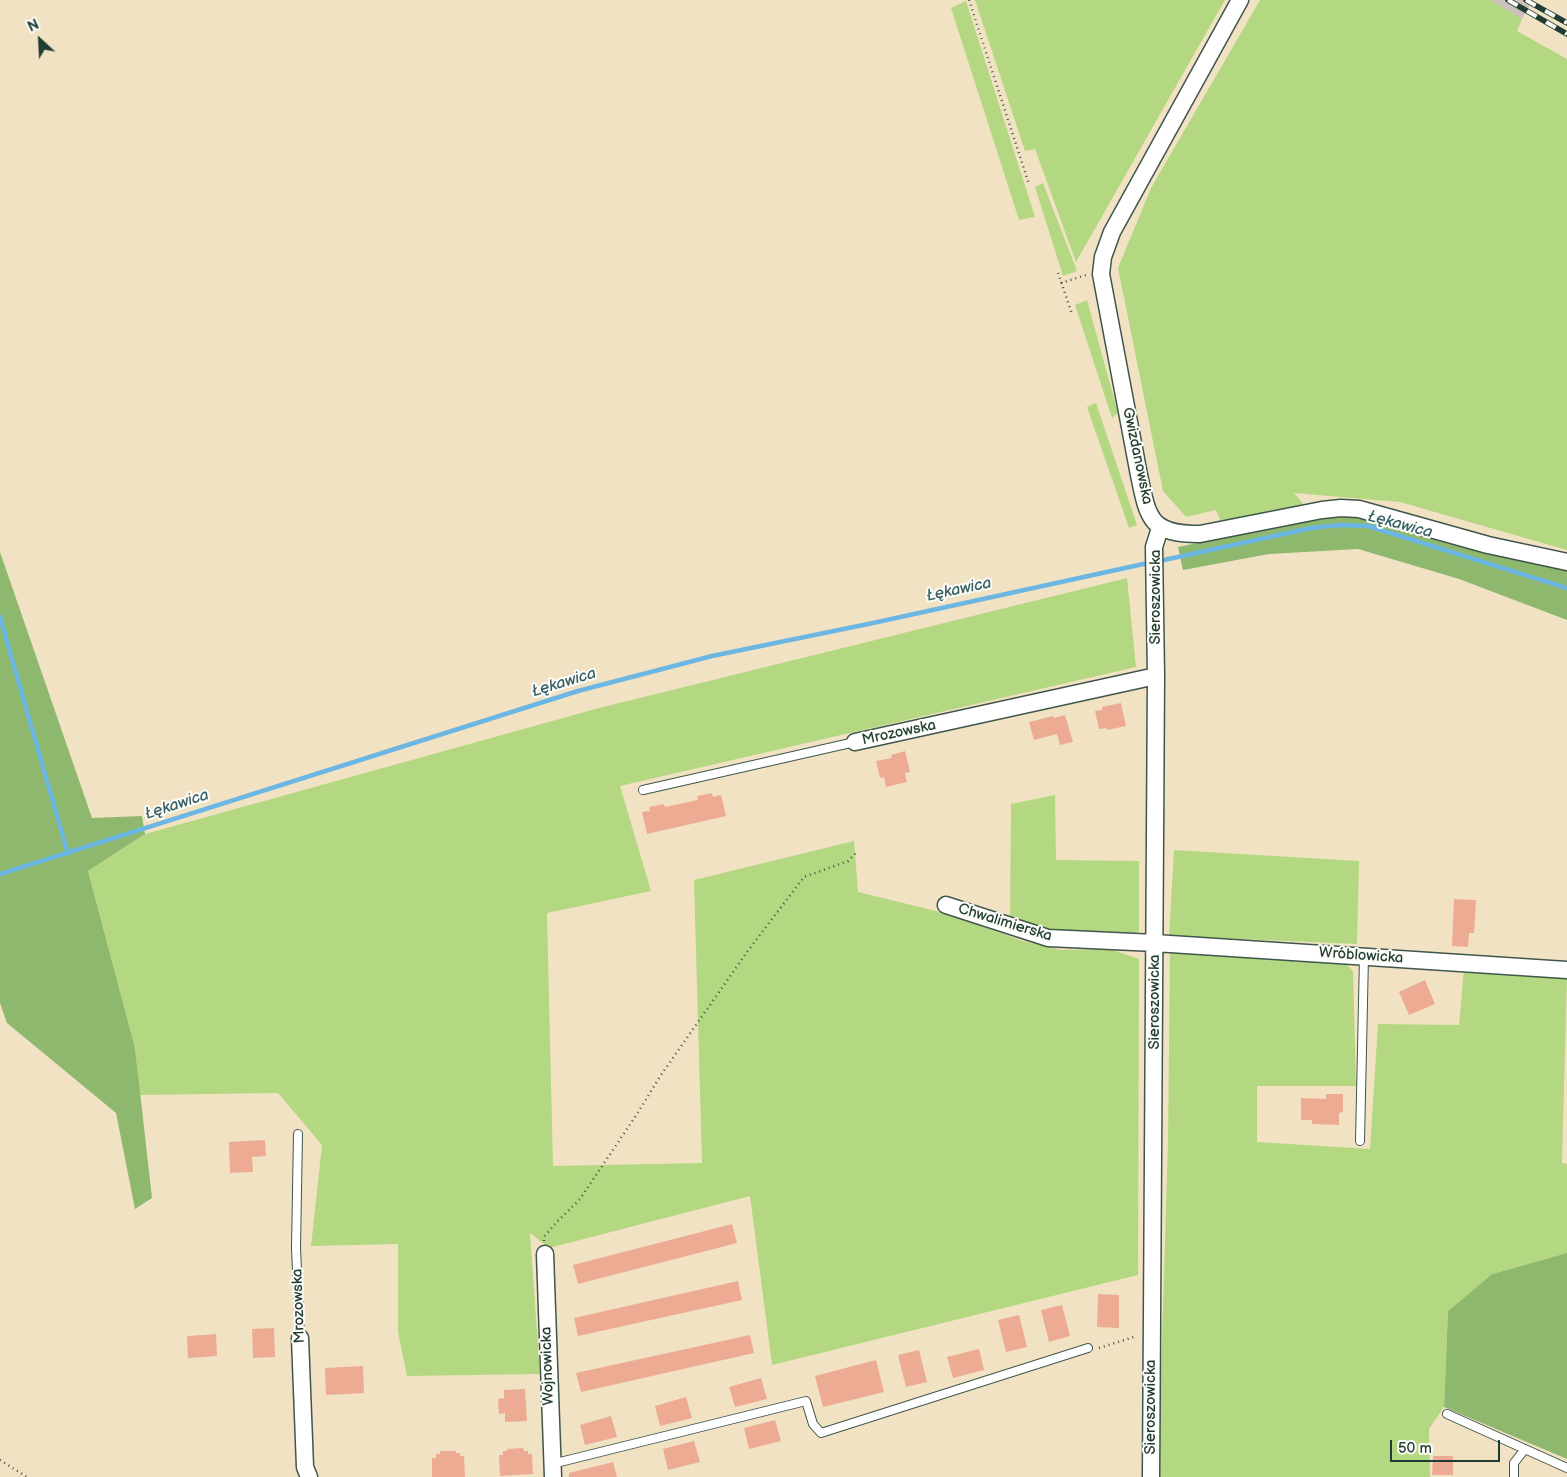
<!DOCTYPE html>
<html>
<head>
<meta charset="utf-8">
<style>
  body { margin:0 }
  #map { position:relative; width:1567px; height:1477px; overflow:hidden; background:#f2e2c4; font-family:"Balsamiq Sans",sans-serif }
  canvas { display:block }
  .north { position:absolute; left:15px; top:15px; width:50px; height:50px; -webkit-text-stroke:4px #fdfcf7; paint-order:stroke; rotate:335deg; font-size:14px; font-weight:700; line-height:20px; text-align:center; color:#1f3d34 }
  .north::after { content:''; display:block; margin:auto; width:18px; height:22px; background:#1f3d34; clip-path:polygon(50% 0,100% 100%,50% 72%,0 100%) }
  .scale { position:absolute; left:1390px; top:1440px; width:110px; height:22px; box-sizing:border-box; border:2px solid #1f3d34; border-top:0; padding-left:6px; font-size:15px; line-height:18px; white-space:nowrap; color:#1f3d34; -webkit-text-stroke:4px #fdfcf7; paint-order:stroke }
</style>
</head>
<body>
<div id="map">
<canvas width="1567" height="1477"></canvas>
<div class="north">N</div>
<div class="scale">50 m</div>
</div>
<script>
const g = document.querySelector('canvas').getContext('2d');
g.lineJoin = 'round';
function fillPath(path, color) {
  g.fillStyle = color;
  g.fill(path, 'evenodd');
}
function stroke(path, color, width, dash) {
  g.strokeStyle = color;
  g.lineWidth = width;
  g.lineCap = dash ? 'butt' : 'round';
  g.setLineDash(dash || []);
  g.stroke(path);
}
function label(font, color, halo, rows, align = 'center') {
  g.font = font + ' "Balsamiq Sans",sans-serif';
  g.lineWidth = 4;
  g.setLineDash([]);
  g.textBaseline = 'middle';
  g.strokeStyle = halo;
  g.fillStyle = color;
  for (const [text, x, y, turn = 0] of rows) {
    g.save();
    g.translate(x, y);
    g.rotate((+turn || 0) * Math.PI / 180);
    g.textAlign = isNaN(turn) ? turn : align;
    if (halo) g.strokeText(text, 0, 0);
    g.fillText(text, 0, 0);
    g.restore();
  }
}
fillPath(new Path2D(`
  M1490,0h43l-11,19z`), '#ccc2b9');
fillPath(new Path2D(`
  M975,0h250l-149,262 -41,-113 -10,2z
  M1260,0h230l32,19 -5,12 50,28v491l-167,-48 -106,-9 10,12 -13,5 -70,12 -5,-12 -30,7 -23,-26 -45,-223 33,-80z
  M966,1l69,216 -16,3 -68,-212z
  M1043,183l34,88 -14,5 -28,-89z
  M1087,300l31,113 -6,5 -37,-113z
  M1096,403l41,122 -8,3 -42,-121z
  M1127,578l9,89 -516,119 31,105 -104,22 6,253 149,-3 -8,-283 160,-39 4,51 86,21 79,28 38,9 49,-1 29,10 -1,316 -366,90 -22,-169 -201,52 -19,-15 10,141 -133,2 -9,-44v-88l-87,2 11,-101 -44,-52 -138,2 -5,-47 -47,-177 57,-37 454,-126z
  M1055,795l1,65 83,1v71l-17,4 -70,-3 -42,-15 1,-114z
  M1174,850l185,11 -2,83 -188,-8z
  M1170,953l174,9 9,9 3,115h-99v56l113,7 8,-125 81,1 5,-56 103,7 -5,187 5,1v89l-75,21 -44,37 -4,96 -15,22 1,48h-272l10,-337z`), '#b4d881');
fillPath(new Path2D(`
  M1352,515l104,31 111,25v49l-108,-41 -101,-30 -89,5 -86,16 -5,-23 114,-24z
  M0,552l92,266 50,-2 3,18 -57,37 47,177 17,150 -17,11 -19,-96 -109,-90 -7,-20z
  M1567,1253v206l-123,-52 4,-96 44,-37z`), '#8fb86f');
stroke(new Path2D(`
  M1164,560l147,-32 29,-3 28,1 199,62
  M0,617l68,237
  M0,874l578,-183 134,-35 161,-33 275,-60`), '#6bb6e3', 4.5);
fillPath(new Path2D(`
  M1121,703l5,23 -19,4v-2l-8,1 -4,-18 7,-1v-3z
  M1065,715l8,27 -13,3 -3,-11 -23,6 -5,-18 24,-6 1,2z
  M905,751l5,21 -5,1 2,9 -21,5 -2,-10 -4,1 -4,-17 16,-3 -1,-3z
  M712,793l1,4 8,-2 5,21 -79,18 -5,-22 8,-1 -1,-4 15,-3 1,3 33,-7 -1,-4z
  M1454,899l22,1 -2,33h-5l-1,14 -16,-1z
  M1425,980l10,24 -26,11 -10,-23z
  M1326,1094h17v18l-4,1v12l-27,-1v-4h-11v-22l25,1z
  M265,1140l1,16 -14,1 1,15 -23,1 -1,-31z
  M732,1224l5,19 -159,41 -5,-19z
  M738,1281l4,19 -164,36 -4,-18z
  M1098,1294l21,1v33l-22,-1z
  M1062,1305l8,31 -21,6 -8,-32z
  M1019,1315l8,32 -21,5 -8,-32z
  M274,1328l1,29 -22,1 -1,-29z
  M216,1334l1,22 -29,2 -1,-22z
  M750,1335l4,18 -173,39 -5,-19z
  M979,1349l5,21 -31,8 -6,-21z
  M919,1350l8,32 -21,5 -8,-32z
  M876,1360l8,32 -61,15 -8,-31z
  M363,1366l1,27 -38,2 -1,-27z
  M761,1378l6,21 -32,8 -6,-20z
  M525,1389l2,32 -22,1v-9l-6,1 -1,-15 6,-1v-8z
  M686,1397l6,21 -32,8 -5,-20z
  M611,1416l6,21 -32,8 -5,-20z
  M775,1420l6,21 -32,8 -5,-21z
  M694,1441l6,21 -32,8 -5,-21z
  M523,1448l1,3h4v3h4l1,20 -33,2 -1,-21h4v-4h4v-2z
  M440,1451h16v2h4v3h4l1,21h-33v-19h4v-4h4z
  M1433,1456h20v19h-21z
  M613,1462l4,15h-48v-4z`), '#ecab92');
const lane = new Path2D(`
  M643,790l212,-48
  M298,1134l-2,114 4,90
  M1360,1141l4,-185
  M1447,1414l120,54
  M552,1464l254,-63 7,23 8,9 267,-85
  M1514,1477v-14l11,-14`);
const street = new Path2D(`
  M1240,0l-128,232 -9,25 -2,17 38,201c9,44 11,59 61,59l122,-24 19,-2 18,1 129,36 79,17
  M855,742l301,-66
  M946,905l102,33 107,5 412,27
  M545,1254l8,223
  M300,1338l5,129 4,10
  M1151,1477l5,-801 -2,-129 6,-19`);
stroke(lane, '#3f564a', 10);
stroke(street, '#3f564a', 19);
stroke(new Path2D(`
  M969,0l60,184
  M1058,273l14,41
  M1061,283l25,-8
  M544,1241v-4l10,-12 26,-26 57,-85 24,-39 86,-123 57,-75 44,-16 9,-9
  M1099,1348l38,-12
  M0,1460l27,17`), '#3f564a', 2.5, [1, 4]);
stroke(lane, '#fff', 8);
stroke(street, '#fff', 16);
const rail = new Path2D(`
  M1508,0l59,34
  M1526,0l41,23`);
stroke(rail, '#1f3d34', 5.5);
stroke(rail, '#fdfcf7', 4, [11]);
label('15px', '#1f3d34', '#fdfcf7', [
  ["Gwizdanowska",1137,456,78],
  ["Sieroszowicka",1156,597,-90],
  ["Mrozowska",899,733,-12],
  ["Chwalimierska",1005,923,17],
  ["Wróblowicka",1361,956,4],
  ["Sieroszowicka",1155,1002,-90],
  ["Mrozowska",299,1306,-92],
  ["Wojnowicka",548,1366,-92],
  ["Sieroszowicka",1151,1407,-90]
]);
label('italic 16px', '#366169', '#fdfcf7', [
  ["Łękawica",1400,525,15],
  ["Łękawica",959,590,-12],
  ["Łękawica",564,683,-17],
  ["Łękawica",177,805,-18]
]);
</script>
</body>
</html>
